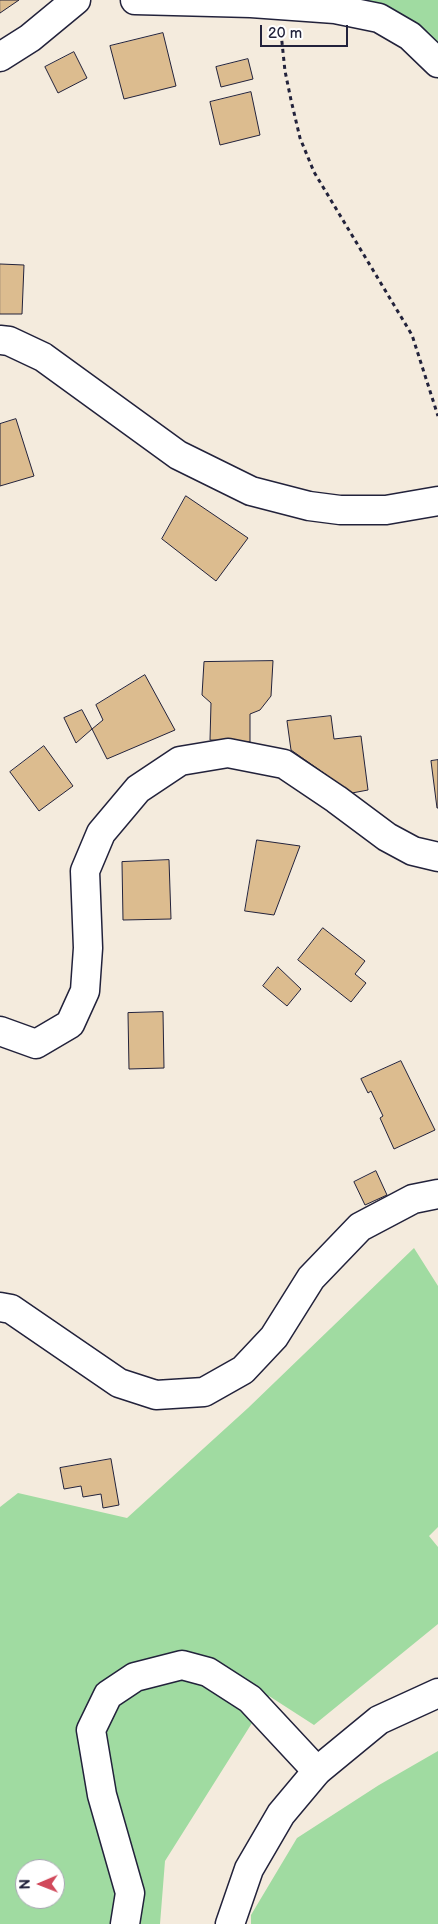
<!DOCTYPE html>
<html>
<head>
<meta charset="utf-8">
<style>
  body { margin:0 }
  #map { position:relative; width:438px; height:1924px; overflow:hidden; background:#f4ebdd; font-family:"Balsamiq Sans",sans-serif }
  canvas { display:block }
  .north { position:absolute; left:15px; top:1859px; width:50px; height:50px; box-sizing:border-box; background:#fff; border:1px solid #a7a7b1; border-radius:50%; rotate:269deg; font-size:14px; font-weight:700; line-height:20px; text-align:center; color:#22223b }
  .north::after { content:''; display:block; margin:auto; width:18px; height:22px; background:#d1495b; clip-path:polygon(50% 0,100% 100%,50% 72%,0 100%) }
  .scale { position:absolute; left:260px; top:25px; width:88px; height:22px; box-sizing:border-box; border:2px solid #22223b; border-top:0; padding-left:6px; font-size:15px; line-height:18px; white-space:nowrap; color:#22223b; -webkit-text-stroke:4px #fff; paint-order:stroke }
</style>
</head>
<body>
<div id="map">
<canvas width="438" height="1924"></canvas>
<div class="north">N</div>
<div class="scale">20 m</div>
</div>
<script>
const g = document.querySelector('canvas').getContext('2d');
g.lineJoin = 'round';
function fillPath(path, color) {
  g.fillStyle = color;
  g.fill(path, 'evenodd');
}
function stroke(path, color, width, dash) {
  g.strokeStyle = color;
  g.lineWidth = width;
  g.lineCap = dash ? 'butt' : 'round';
  g.setLineDash(dash || []);
  g.stroke(path);
}
fillPath(new Path2D(`
  M344,0h94v79z
  M414,1248l24,38v241l-9,9 9,11v77l-124,101 -45,-29 -104,165 -5,63h-160v-417l18,-14 109,25 121,-110zM25,1869h30v30h-30z
  M438,1751v173h-187v-9l46,-77 82,-53z`), '#a0dba1');
const building = new Path2D(`
  M0,0h19l-19,13z
  M163,33l13,53 -52,13 -14,-53z
  M74,52l13,26 -29,15 -13,-26z
  M248,59l5,20 -32,8 -5,-20z
  M251,92l9,43 -40,10 -10,-43z
  M0,264l24,1 -2,49h-22z
  M16,419l18,57 -34,10v-62z
  M186,496l62,42 -32,43 -54,-42z
  M273,661l-2,35 -11,14 -10,4v28l-40,-2 1,-37 -9,-8 2,-33z
  M145,675l30,55 -68,29 -15,-30 11,-9 -7,-15z
  M82,710l10,19 -16,14 -12,-25z
  M331,716l3,23 27,-3 7,54 -16,3 -61,-43 -4,-29z
  M44,746l29,40 -34,25 -29,-39z
  M438,760v48h-1l-6,-47z
  M257,840l43,6 -26,69 -29,-4z
  M169,860l2,59 -48,1 -1,-58z
  M323,928l42,33 -10,13 11,9 -15,19 -53,-42z
  M278,967l23,22 -14,17 -24,-20z
  M163,1012l1,56 -35,1 -1,-56z
  M401,1061l34,69 -41,19 -14,-31 3,-2 -12,-25 -3,2 -7,-14z
  M376,1171l11,24 -22,10 -11,-23z
  M111,1459l8,46 -16,3 -2,-14 -18,3 -2,-11 -17,3 -4,-21z`);
fillPath(building, '#dcbc8f');
stroke(building, '#22223b', 1);
const street = new Path2D(`
  M135,0l116,3 84,6 44,9 31,18 28,27
  M0,340l9,1 34,16 135,98 73,36 58,15 31,4h46l52,-9
  M0,1031l36,13 34,-20 15,-33 3,-43 -3,-77 16,-38 37,-44 42,-28 48,-8 56,11 52,35 51,38 26,14 25,6
  M125,1924l5,-31 -28,-98 -11,-65 17,-35 27,-18 47,-12 26,7 42,27 67,72`);
const secondary = new Path2D(`
  M0,57l30,-19 46,-38
  M0,1307l11,2 108,74 37,12 48,-3 39,-22 31,-33 37,-59 49,-51 53,-28 25,-5
  M230,1924l19,-55 32,-55 36,-43 62,-51 59,-27`);
stroke(street, '#22223b', 31);
stroke(secondary, '#22223b', 31);
stroke(new Path2D(`
  M281,33l4,38 6,29 9,38 14,34 98,163 26,81`), '#22223b', 3, [4, 4]);
stroke(street, '#fff', 28);
stroke(secondary, '#fff', 28);
</script>
</body>
</html>
